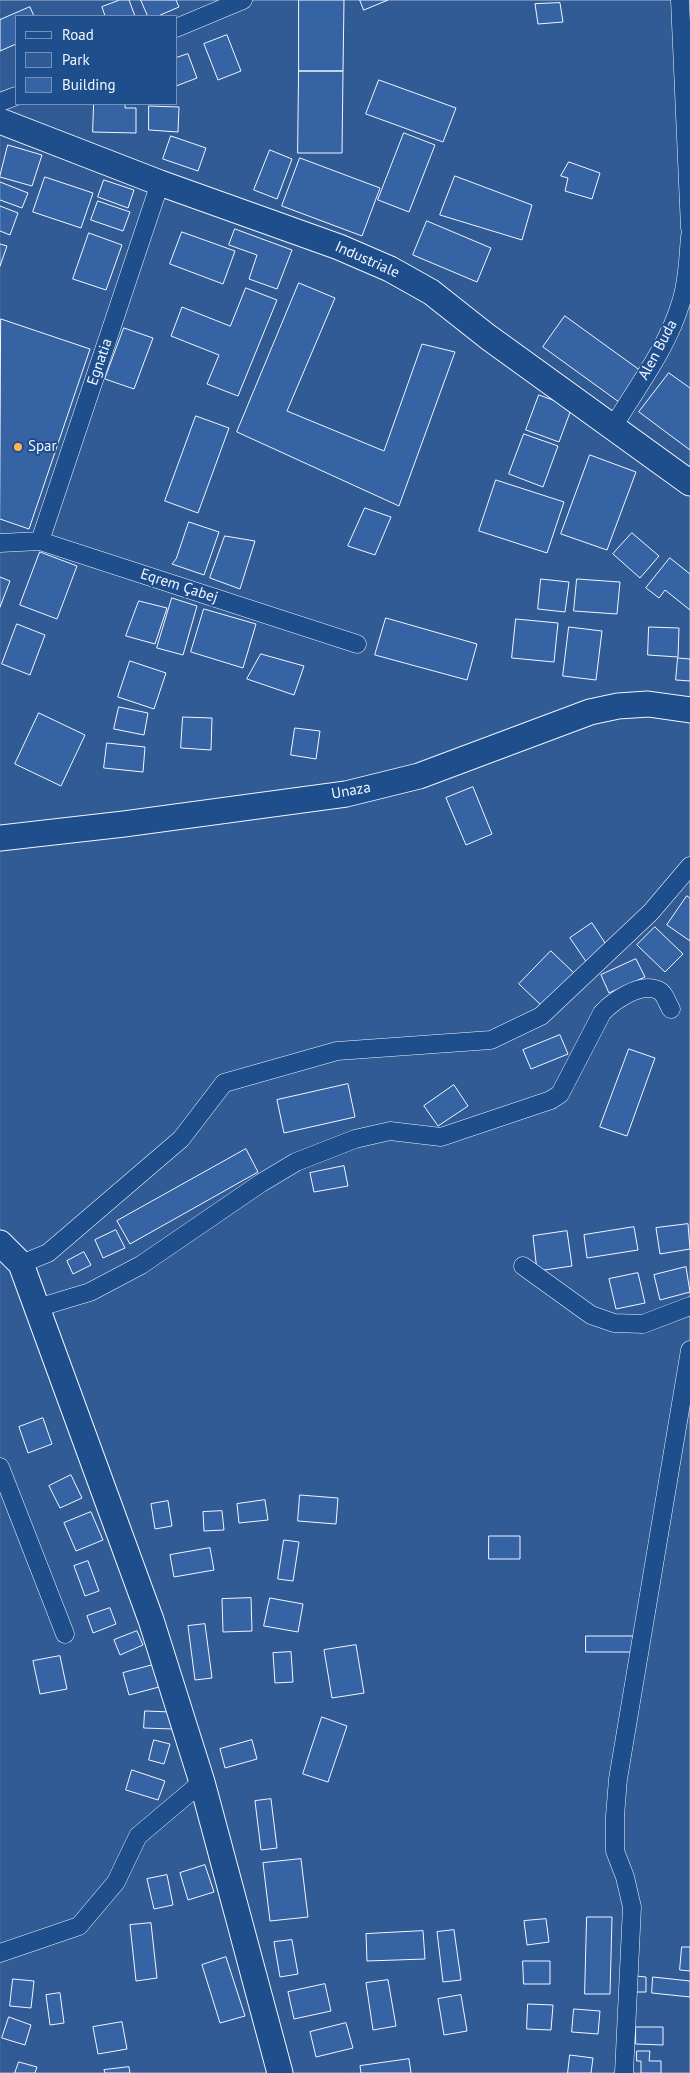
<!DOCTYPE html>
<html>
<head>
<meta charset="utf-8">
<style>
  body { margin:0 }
  #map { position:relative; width:690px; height:2073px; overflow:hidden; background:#1f4e8c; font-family:"PT Sans",sans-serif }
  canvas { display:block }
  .legend { position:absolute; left:15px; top:15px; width:162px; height:90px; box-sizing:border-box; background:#1f4e8c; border:1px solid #7391ba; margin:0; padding:6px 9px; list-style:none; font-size:15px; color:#f2f6ff }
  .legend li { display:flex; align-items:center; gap:10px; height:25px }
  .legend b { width:25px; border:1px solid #7391ba }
</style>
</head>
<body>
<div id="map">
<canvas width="690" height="2073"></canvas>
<ul class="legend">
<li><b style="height:6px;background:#1f4e8c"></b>Road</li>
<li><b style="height:14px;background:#305b95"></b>Park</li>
<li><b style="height:14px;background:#3563a3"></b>Building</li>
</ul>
</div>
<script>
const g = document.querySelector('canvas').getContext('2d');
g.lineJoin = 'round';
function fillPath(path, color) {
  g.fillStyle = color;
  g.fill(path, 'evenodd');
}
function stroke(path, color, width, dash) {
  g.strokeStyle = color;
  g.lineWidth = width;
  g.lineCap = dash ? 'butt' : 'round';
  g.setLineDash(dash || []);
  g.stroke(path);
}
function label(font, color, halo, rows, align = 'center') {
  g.font = font + ' "PT Sans",sans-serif';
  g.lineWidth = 4;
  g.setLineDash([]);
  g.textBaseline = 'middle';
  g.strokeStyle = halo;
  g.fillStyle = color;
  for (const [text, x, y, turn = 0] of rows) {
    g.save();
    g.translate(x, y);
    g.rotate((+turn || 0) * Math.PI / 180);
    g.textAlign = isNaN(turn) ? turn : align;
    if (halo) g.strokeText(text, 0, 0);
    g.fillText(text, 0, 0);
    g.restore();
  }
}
const green = new Path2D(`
  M0,0h690v2073h-690zM16,16h160v88h-160z`);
fillPath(green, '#305b95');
stroke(green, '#a8bbd7', 1);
const building = new Path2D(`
  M120,0h9l6,16h-30l-3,-9z
  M141,0h35l3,7 -21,9h-10z
  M299,0h45l-1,71h-44z
  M360,0h28l-24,10z
  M560,3l3,19 -25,2 -3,-20z
  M30,7l4,9h-18v28l-16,7v-31z
  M227,35l14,36 -23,9 -14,-36z
  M188,54l9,24 -21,8v-28z
  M299,71h44l-1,82h-44z
  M379,80l77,28 -13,34 -77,-28z
  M94,104h31v4h11v25l-43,-1z
  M149,106l30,1 -1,25 -29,-2z
  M404,133l31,12 -26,67 -31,-12z
  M171,136l35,12 -8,23 -35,-12z
  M8,145l34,10 -10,31 -32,-9z
  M270,150l22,9 -15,40 -23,-9z
  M300,158l80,30 -18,48 -80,-30z
  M569,162l31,11 -8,26 -27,-8 3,-13 -7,-2z
  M455,176l77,29 -10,35 -82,-25z
  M45,177l48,16 -12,35 -48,-16z
  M104,180l30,10 -6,18 -30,-11z
  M0,182l28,11 -6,15 -22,-8z
  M98,201l32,11 -7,19 -32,-11z
  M0,206l18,7 -8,22 -10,-4z
  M427,221l64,27 -14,34 -64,-27z
  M235,229l57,21 -15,39 -28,-10 8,-24 -28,-10z
  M182,232l53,19 -12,33 -53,-20z
  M89,233l33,12 -16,45 -33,-11z
  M0,244l7,2 -7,20z
  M299,283l36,15 -48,113 97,40 38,-107 33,8 -56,154 -162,-74z
  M246,288l31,12 -39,96 -31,-12 12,-29 -48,-19 11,-29 48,19z
  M565,316l76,55 -22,31 -76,-55z
  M1,319l89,30 -61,180 -29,-10z
  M124,328l29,10 -19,51 -29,-10z
  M669,373l21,15v62l-51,-38z
  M539,395l33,12 -13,35 -33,-12z
  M196,416l33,12 -31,85 -33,-12z
  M524,434l34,12 -15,41 -34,-13z
  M590,455l46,17 -29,78 -46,-16z
  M496,480l68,22 -17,51 -68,-22z
  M365,508l26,9 -16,38 -27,-9z
  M189,522l30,10 -15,43 -32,-11 4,-5z
  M632,533l27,23 -19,22 -27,-24z
  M225,536l30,5 -15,48 -30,-11z
  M40,552l37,14 -20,53 -37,-14z
  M670,558l20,16v36l-25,-20 -6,8 -13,-10z
  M0,577l10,4 -10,26z
  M541,579l28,3 -4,30 -27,-3z
  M577,579l43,3 -3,32 -43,-3z
  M172,598l25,8 -14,49 -26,-7z
  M139,601l28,7 -12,36 -29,-8z
  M204,609l52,15 -13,44 -52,-16z
  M386,618l91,26 -10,36 -92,-25z
  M516,619l42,4 -4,39 -42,-4z
  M17,624l28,11 -15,40 -28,-11z
  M569,627l33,4 -6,49 -33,-4z
  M649,627l30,1 -1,29 -30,-2z
  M261,654l43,12 -10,29 -47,-16z
  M678,658l12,1v22l-14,-1z
  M130,661l36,12 -12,36 -36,-12z
  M119,707l29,6 -4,22 -30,-6z
  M39,713l46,22 -24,51 -46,-22z
  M183,717l29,1 -1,32 -30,-2z
  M295,728l25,3 -4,28 -25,-4z
  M107,743l38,4 -2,25 -39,-4z
  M473,787l19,47 -26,11 -20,-47z
  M687,896l3,2v43l-23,-16z
  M592,923l17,26 -22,14 -17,-25z
  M655,927l28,27 -18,18 -28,-27z
  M551,951l24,23 -31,34 -25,-24z
  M636,959l9,18 -36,16 -8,-18z
  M560,1035l8,19 -37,15 -8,-19z
  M629,1049l26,9 -28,78 -27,-9z
  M348,1084l7,33 -71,16 -7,-33z
  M454,1085l14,21 -30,20 -14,-20z
  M246,1149l12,23 -128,72 -13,-23z
  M344,1166l4,20 -34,6 -4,-19z
  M688,1224l2,25 -30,5 -4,-26z
  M634,1227l4,23 -51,8 -3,-23z
  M116,1230l9,18 -22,10 -8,-18z
  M567,1231l5,35 -35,5 -4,-35z
  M84,1252l7,13 -18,9 -6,-13z
  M686,1267l4,25 -30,8 -6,-25z
  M638,1273l7,30 -29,6 -7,-30z
  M43,1418l9,26 -24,9 -9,-26z
  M71,1475l11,23 -22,10 -11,-22z
  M300,1495l38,3 -2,26 -38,-3z
  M265,1500l3,20 -29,3 -2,-19z
  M168,1501l4,25 -17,3 -4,-25z
  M222,1511l2,19 -20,1 -1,-19z
  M91,1512l12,28 -27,11 -12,-28z
  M489,1536h31v23h-31z
  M284,1540l15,2 -6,39 -15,-2z
  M210,1548l4,22 -40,7 -4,-22z
  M88,1561l11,30 -14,5 -11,-30z
  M251,1598l1,33 -29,1 -1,-33z
  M270,1598l33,6 -5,28 -34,-6z
  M110,1608l6,16 -23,9 -6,-17z
  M205,1624l7,54 -17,2 -7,-54z
  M137,1631l6,14 -23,10 -6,-15z
  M586,1636h47v16h-47z
  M356,1645l8,48 -32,5 -8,-48z
  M291,1652l2,30 -18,1 -2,-30z
  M60,1656l7,33 -27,5 -7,-33z
  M153,1665l6,22 -30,8 -6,-22z
  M145,1711l27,1v17l-28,-1z
  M322,1717l25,9 -19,56 -25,-8z
  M154,1740l16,4 -6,20 -15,-4z
  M252,1740l5,19 -32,9 -5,-19z
  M132,1770l33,11 -7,19 -32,-10z
  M271,1799l6,49 -16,2 -6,-49z
  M301,1859l7,58 -38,4 -7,-58z
  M205,1865l9,27 -26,8 -8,-27z
  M167,1875l6,30 -19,4 -7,-30z
  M587,1917h25l-2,77h-25z
  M546,1919l3,23 -22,3 -3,-24z
  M151,1923l6,55 -21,3 -6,-56z
  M454,1930l7,50 -18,2 -6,-50z
  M423,1931l2,28 -58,2 -1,-27z
  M292,1940l6,34 -18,3 -6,-35z
  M682,1947h8v24l-10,-1z
  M226,1957l19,59 -25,7 -18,-58z
  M523,1961h27v23h-26z
  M636,1976l10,1v15h-11z
  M653,1977l37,4v16l-38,-4z
  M13,1979l21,2 -3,27 -21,-2z
  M388,1980l8,46 -23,4 -7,-47z
  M325,1984l6,27 -37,8 -6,-27z
  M60,1993l4,30 -14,2 -4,-30z
  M461,1995l6,36 -23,4 -6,-36z
  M528,2004l25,1 -2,25 -24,-1z
  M574,2009l26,2 -2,23 -26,-2z
  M9,2017l22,8 -6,20 -23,-7z
  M122,2022l5,27 -29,5 -5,-27z
  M346,2023l7,25 -37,9 -6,-25z
  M636,2027h27v18l-27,-1z
  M637,2051h13l-1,10h12v12h-20v-12h-4z
  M570,2055l23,3 -2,15h-23z
  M409,2059l2,14h-50l-1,-7z
  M19,2062l18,5 -2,6h-20z
  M129,2067l1,6h-25l-1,-3z`);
fillPath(building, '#3563a3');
stroke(building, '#f2f6ff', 1);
const street = new Path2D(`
  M680,0l10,228
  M176,28l67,-28
  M0,102l16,-6
  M613,427c24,-40 55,-80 68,-125 7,-21 7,-44 9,-65
  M40,541l120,-358
  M0,543l40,-2 317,103
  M12,1260l9,4 27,-11 133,-114 43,-56 113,-32 154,-11 50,-24 110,-104 39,-46
  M523,1266l68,49 23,8 29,1 47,-18
  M37,1308l53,-16 51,-27 120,-82 35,-21 59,-23 35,-8 51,6 110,-37 9,-6 42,-81c11,-12 38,-31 56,-23 7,3 9,13 13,19
  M0,1467l65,167
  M0,1953l79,-27 37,-44 22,-46 64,-54
  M624,2073l8,-166 -7,-30 -10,-26v-35l3,-37 72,-429`);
const secondary = new Path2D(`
  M0,121l160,62 179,64 51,22 41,23 57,45 202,146
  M0,838l124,-14 222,-30 73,-18 171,-64 28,-6 30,-2 42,6
  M0,1243l21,21 130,356 51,162 78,291`);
stroke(street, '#f2f6ff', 19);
stroke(secondary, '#f2f6ff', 27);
stroke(street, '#1f4e8c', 18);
stroke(secondary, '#1f4e8c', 25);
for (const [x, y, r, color] of [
  [18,447,5,"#ffb74d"]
]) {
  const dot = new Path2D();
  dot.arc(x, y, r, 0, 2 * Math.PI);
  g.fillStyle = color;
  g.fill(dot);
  stroke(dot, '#1f4e8c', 2);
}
label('15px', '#f2f6ff', '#1f4e8c', [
  ["Industriale",367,260,24],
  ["Alen Buda",658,350,-62],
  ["Egnatia",100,362,-71],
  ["Eqrem Çabej",179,586,18],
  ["Unaza",351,791,-10]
]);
label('15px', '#f2f6ff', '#1f4e8c', [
  ["Spar",28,447]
], 'left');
</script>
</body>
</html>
